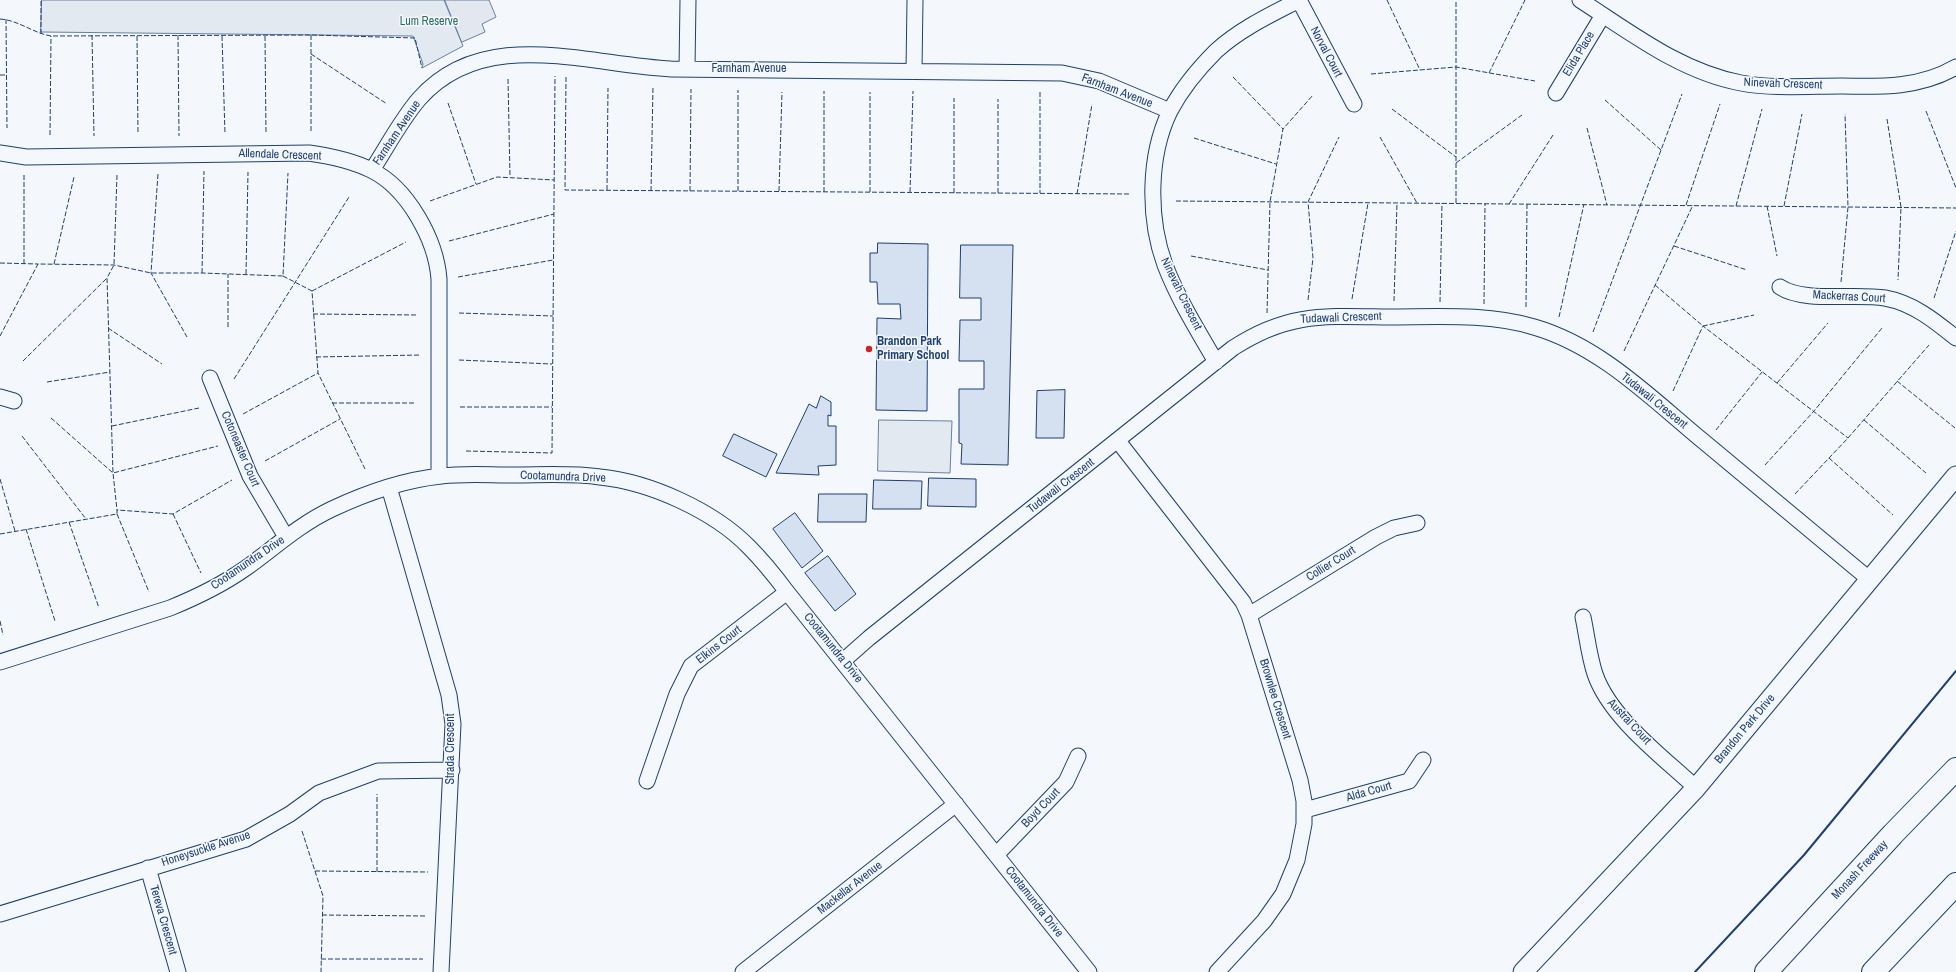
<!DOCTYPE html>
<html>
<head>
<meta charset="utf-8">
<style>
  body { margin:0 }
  canvas { display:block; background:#f4f7fb }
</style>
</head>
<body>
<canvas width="1956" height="972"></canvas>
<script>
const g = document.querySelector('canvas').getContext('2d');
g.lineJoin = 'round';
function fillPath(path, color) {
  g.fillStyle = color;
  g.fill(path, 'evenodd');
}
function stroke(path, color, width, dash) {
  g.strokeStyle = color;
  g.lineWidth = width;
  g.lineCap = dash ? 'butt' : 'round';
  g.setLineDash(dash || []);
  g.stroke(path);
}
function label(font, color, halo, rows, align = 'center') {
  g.font = font + ' "Archivo Narrow",sans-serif';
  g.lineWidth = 3;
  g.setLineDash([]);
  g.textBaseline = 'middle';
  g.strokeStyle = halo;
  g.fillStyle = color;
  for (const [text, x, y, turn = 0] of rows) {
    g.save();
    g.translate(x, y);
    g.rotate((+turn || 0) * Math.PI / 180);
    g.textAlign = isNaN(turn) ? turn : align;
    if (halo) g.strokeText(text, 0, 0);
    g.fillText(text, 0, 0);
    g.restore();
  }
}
const green = new Path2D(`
  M42,0h402l19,46 -41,22 1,-4 -10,-28 -372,-4z
  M879,420l73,1 -2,52 -72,-2z`);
fillPath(green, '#e3e9f0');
stroke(green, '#687fa3', 1);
const parking = new Path2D(`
  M445,0h44l7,17 -14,7 3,8 -23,10z`);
fillPath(parking, '#e3e8f0');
stroke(parking, '#687fa3', 1);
const building = new Path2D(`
  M878,243l50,1 -1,167 -51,-1 1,-92 24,1 -1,-15h-22l-1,-22h-7v-29h7z
  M961,245h52l-5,220 -47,-1 1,-20 -3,-1v-54h25v-28h-25l1,-41h21v-22h-21z
  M1065,390l-1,48h-28l1,-47z
  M821,396l10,6v14l-3,-1v11h8v39l-18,1 1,9 -43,-2 33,-69 7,4z
  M734,434l43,20 -11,23 -43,-21z
  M929,478l47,1v28l-48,-1z
  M874,480l48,1 -1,28h-48z
  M819,494h48l-1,28h-48z
  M795,513l28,38 -21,17 -29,-39z
  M828,556l28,38 -21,17 -30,-38z`);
fillPath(building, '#d5e0f0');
stroke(building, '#1d3f73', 1);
const minor = new Path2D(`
  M1580,0c50,32 101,72 161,83 32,6 68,3 100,3 41,1 79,2 115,-19
  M687,69l1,-69
  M914,70l1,-70
  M1556,93l47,-78
  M0,153l26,4 283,-4c21,3 42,7 62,17 37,18 65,70 68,109v197
  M372,170c15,-23 29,-50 47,-71 65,-74 168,-34 252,-30l391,4 37,8 71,30
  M1780,287c24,16 75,6 105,11 28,5 50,23 71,40
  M1216,362c-18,-31 -38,-63 -51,-97 -17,-46 -17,-109 5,-154 11,-21 29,-43 46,-60 24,-22 54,-36 83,-51l55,104
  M210,378l40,98 36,61
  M0,397l14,4
  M1118,441l125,161 6,13 51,165 4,21v23l-7,36 -14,34 -19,27 -47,51
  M389,487l60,208 4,29 -12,248
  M1249,615l127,-78 18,-9 23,-5
  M1583,617c4,19 6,39 12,57 15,44 68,83 101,114
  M843,661l26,-23 364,-290c55,-36 92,-32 155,-31 48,0 99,-4 146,10 66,19 117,71 169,114 55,46 111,92 166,138
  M0,662l170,-54c27,-11 52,-23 76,-40 28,-20 54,-44 86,-59 34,-16 71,-29 109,-33 24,-3 48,-1 73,-1 28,0 58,-2 86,2 50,5 114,34 149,70 14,14 26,29 38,45l302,380
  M647,781l30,-87 14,-28 96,-74
  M1305,810l104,-29 14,-21
  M997,854l69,-72 12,-26
  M148,868l30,104
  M0,914l246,-75 44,-25 29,-21 59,-22 74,-1
  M743,972l213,-168`);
const tertiary = new Path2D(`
  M1523,972l173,-184 260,-312`);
const motorway = new Path2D(`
  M1766,972l127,-138 63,-65
  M1873,972l83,-88`);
stroke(minor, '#1d3f73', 17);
stroke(tertiary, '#1d3f73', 21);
stroke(motorway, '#1d3f73', 24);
stroke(minor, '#f4f7fb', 15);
stroke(tertiary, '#f4f7fb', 19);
stroke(motorway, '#f4f7fb', 22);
stroke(new Path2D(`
  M1387,0l33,70
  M0,19c18,1 33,14 51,17l260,-1 104,3 7,30
  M6,19l1,109
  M41,34v-34
  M92,35l2,101
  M178,35l1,101
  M311,35v98
  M137,36l1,98
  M222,36l3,98
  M265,36l1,96
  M311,54l76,50
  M1489,73l36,-73
  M1371,74l85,-7 79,14
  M0,75h7
  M566,77l-1,113 565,4
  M1233,77l50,52
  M508,79l2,98
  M1040,92v101
  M1605,100l56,50
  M448,103l28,81
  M1392,109l64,48
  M1926,111l30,77
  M1887,119l14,88 -3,73
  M1587,128l20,77
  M50,135l1,-99
  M1380,137l37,66
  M1194,138l82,26
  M1456,163l66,-48
  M158,174l-7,99 36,64
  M117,175l-3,90 -7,13 6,195 4,37
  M607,190l1,-102
  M651,191l2,-105
  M690,191l1,-102
  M738,191v-101
  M779,191l3,-99
  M824,192v-101
  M870,192v-100
  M910,192l3,-101
  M954,193v-95
  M998,193v-94
  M1077,194l15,-90
  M430,201l67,-24 57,3
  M1176,201l780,7
  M1456,203v-203
  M1509,204l44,-69
  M1686,205l34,-101
  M1736,206l26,-97
  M1767,206l10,50
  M1784,206l18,-92
  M449,241l105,-27
  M1674,246l73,24
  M1191,256l77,14
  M0,263l38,1
  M24,264v-91
  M54,264l20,-87
  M202,273l2,-102
  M246,274l2,-102
  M283,276l29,15 6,82 47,96
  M458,277l95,-17
  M1841,282l7,-75 -3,-93
  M1655,285l48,41 51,-11
  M312,291l94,-49
  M1934,298l22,-67
  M1352,299l16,-96
  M1308,300l5,-42 -5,-56 31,-65
  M1394,301l3,-98
  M1440,302l2,-99
  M1484,304l1,-100
  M1526,307l1,-103
  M459,313l94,3
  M1267,313l3,-111 13,-73 30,-34
  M313,314l104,1
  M1559,317l25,-113
  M228,327v-53
  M108,328l54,36
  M1593,332l89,-238
  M0,336l38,-72 76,1 37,8h51l81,3 5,-103
  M1624,351l69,-146
  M316,357l105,-2
  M459,360l93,4
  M23,361l84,-83
  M234,379l115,-182
  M1897,381l58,47
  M47,382l63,-10
  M1777,383l51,-60
  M1673,391l30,-65 145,112
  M332,403h83
  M460,407h92
  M243,414l75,-41
  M51,418l62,55 105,-27
  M1864,420l62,53
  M112,426l87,-18
  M1716,430l46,-58
  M22,436l64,83
  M466,451l86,2 3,-377
  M1829,458l64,57
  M265,461l75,-42
  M1765,465l49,-54 68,-83
  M0,479l15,52
  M1795,494l53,-56 81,-93
  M117,514l32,78
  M173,514l28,59
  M69,522l30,86
  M26,529l29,92
  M0,534l117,-20v-4l56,4 59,-34
  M0,621l3,14
  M302,831l21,65 -2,76
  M315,871l113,1
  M377,872v-78
  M322,915l103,1
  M321,959h102`), '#1d3f73', 1, [5, 2]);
stroke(new Path2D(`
  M1695,972l109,-117 152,-184`), '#1d3f73', 2);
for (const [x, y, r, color] of [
  [869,349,4,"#c62828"]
]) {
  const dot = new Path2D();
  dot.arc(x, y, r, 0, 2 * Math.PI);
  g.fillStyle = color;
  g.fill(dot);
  stroke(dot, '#f4f7fb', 1.5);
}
label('12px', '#2c6c60', '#f4f7fb', [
  ["Lum Reserve",429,22]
]);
label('12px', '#1d3f73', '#f4f7fb', [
  ["Norval Court",1326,52,62],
  ["Elida Place",1579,54,-59],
  ["Farnham Avenue",749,69],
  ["Ninevah Crescent",1783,84,2],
  ["Farnham Avenue",1117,91,21],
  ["Farnham Avenue",397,133,-56],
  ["Allendale Crescent",280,155,2],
  ["Ninevah Crescent",1181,294,64],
  ["Mackerras Court",1849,297,3],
  ["Tudawali Crescent",1341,318,-2],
  ["Tudawali Crescent",1654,401,39],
  ["Cotoneaster Court",240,449,67],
  ["Cootamundra Drive",563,477,2],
  ["Tudawali Crescent",1061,486,-38],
  ["Cootamundra Drive",248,563,-34],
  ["Collier Court",1331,564,-32],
  ["Elkins Court",719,645,-38],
  ["Cootamundra Drive",833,648,51],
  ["Brownlee Crescent",1275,699,73],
  ["Austral Court",1629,722,47],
  ["Brandon Park Drive",1745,729,-50],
  ["Strada Crescent",451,749,-90],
  ["Alda Court",1369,792,-16],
  ["Boyd Court",1041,808,-46],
  ["Honeysuckle Avenue",206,849,-18],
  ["Monash Freeway",1860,870,-47],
  ["Mackellar Avenue",850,888,-38],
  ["Cootamundra Drive",1034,902,52],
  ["Tereva Crescent",163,920,74]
]);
label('bold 12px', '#1d3f73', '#f4f7fb', [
  ["Brandon Park",877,342],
  ["Primary School",877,356]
], 'left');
</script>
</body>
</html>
